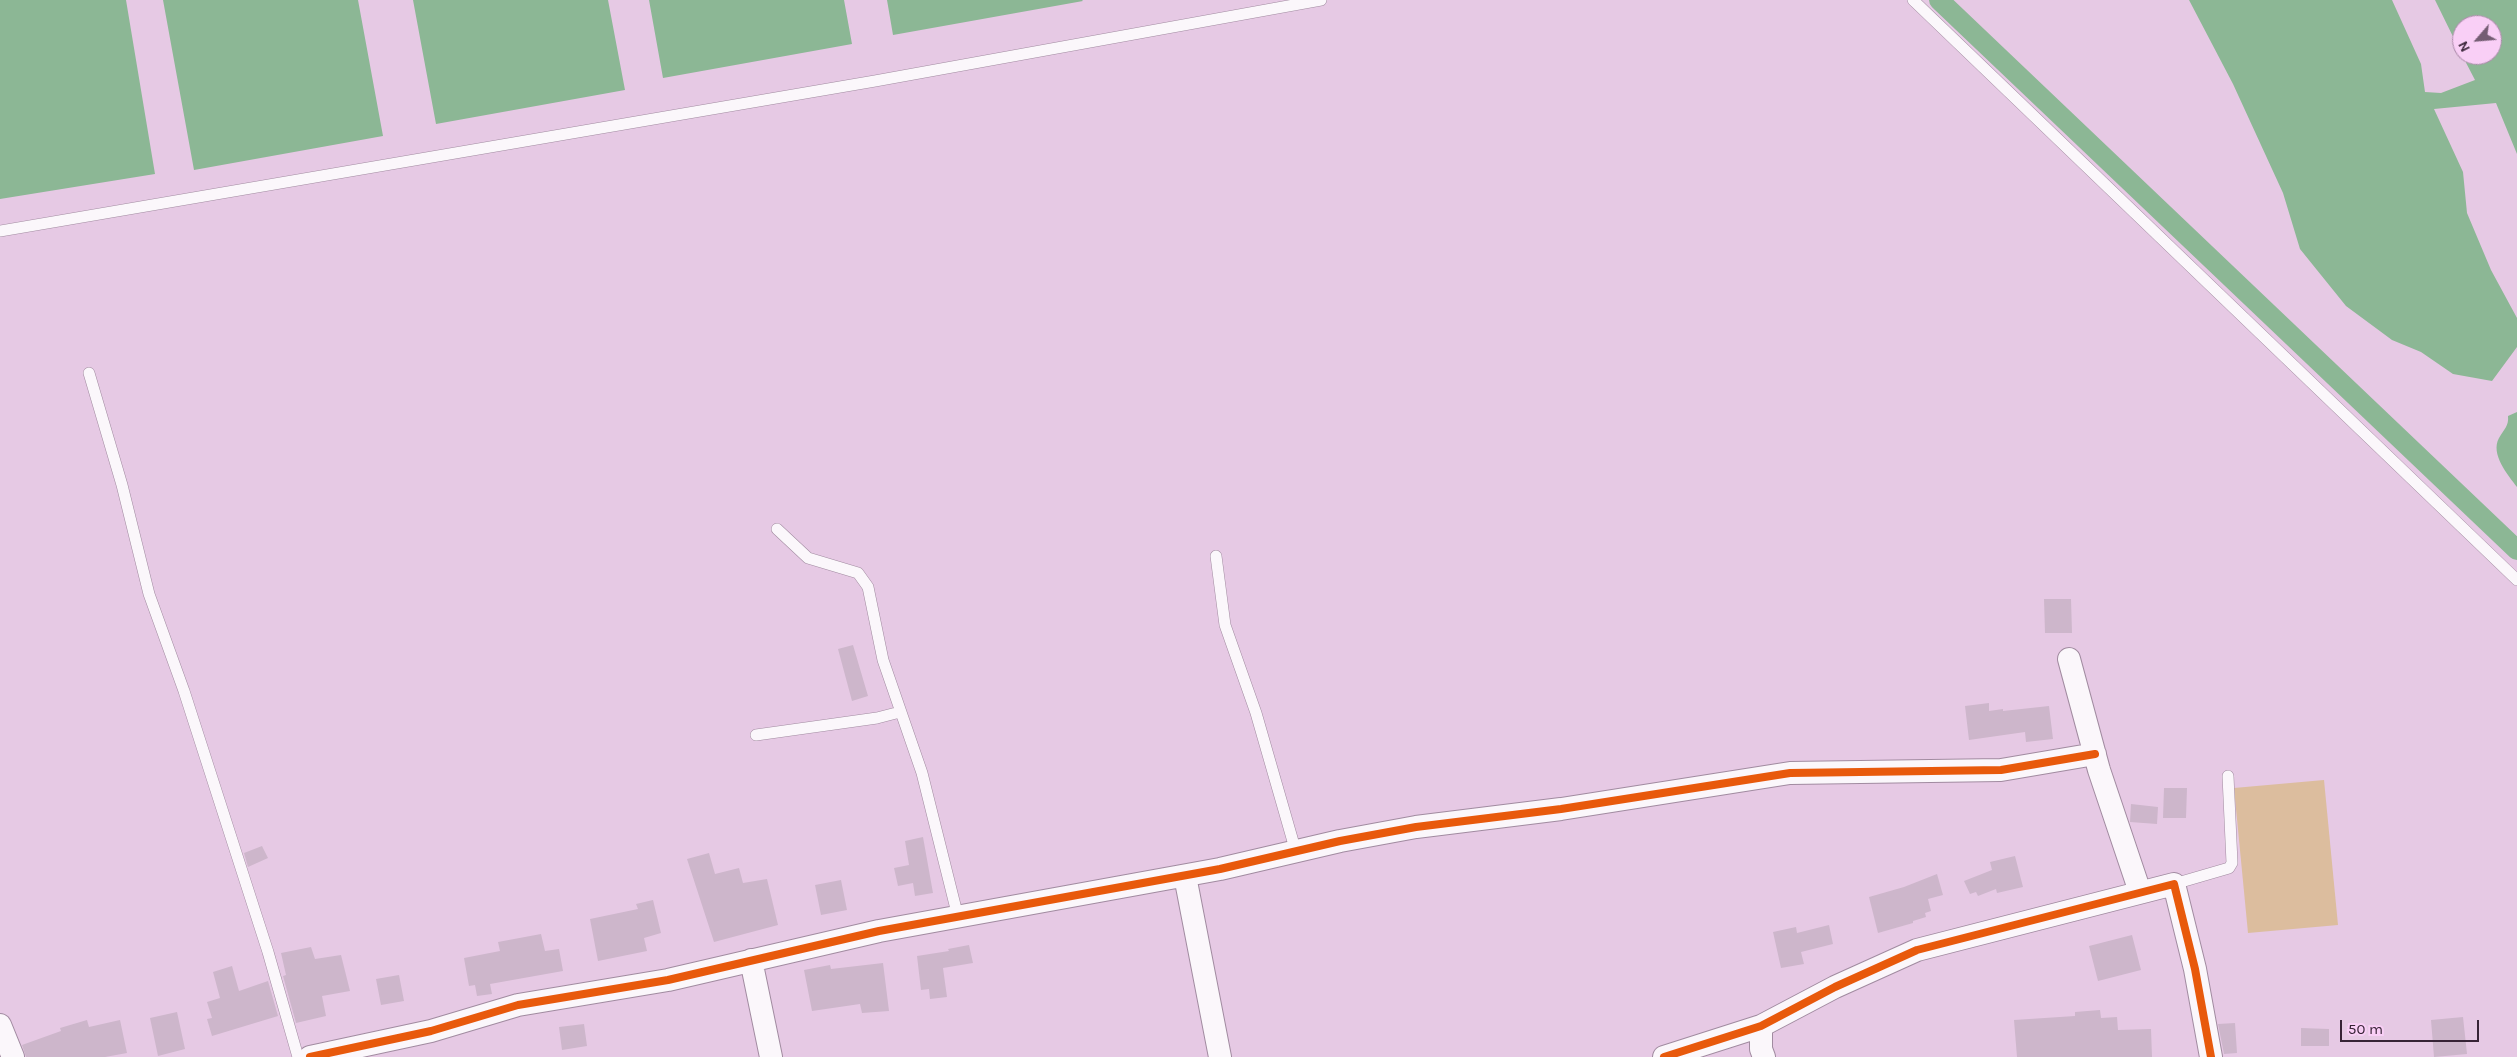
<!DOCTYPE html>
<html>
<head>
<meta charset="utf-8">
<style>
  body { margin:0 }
  #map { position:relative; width:2517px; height:1057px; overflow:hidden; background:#e6c9e4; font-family:Karla,sans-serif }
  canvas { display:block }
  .north { position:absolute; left:2452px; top:15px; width:50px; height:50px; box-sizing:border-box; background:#f9cff6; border:1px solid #ab8aa9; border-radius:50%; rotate:243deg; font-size:14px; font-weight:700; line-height:20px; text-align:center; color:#372336 }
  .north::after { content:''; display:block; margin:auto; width:18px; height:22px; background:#745d73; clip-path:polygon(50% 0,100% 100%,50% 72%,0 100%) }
  .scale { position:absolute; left:2340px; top:1020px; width:139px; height:22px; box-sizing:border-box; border:2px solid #372336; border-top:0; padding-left:6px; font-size:15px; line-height:18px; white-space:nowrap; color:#372336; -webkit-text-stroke:4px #f9cff6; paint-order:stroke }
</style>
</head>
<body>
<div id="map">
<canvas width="2517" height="1057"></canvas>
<div class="north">N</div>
<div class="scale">50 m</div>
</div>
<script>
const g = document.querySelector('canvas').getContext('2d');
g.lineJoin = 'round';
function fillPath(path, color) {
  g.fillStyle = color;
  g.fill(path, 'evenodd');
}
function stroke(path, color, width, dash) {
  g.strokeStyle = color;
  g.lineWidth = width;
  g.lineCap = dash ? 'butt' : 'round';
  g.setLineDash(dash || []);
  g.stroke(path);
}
fillPath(new Path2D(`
  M2324,780l14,145 -90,8 -14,-145z`), '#dcbd9e');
fillPath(new Path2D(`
  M0,0h126l29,174 -155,25z
  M163,0h195l25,136 -189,34z
  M413,0h195l17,90 -189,34z
  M649,0h195l8,44 -189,34z
  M887,0h195l1,1 -190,34z
  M2189,0h203l29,64 4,28 16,1 34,-13 -13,-25h30v-30h-30v30l-27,-55h82v154l-21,-51 -62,6 29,63 4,41 24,57 26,48v29l-25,34 -39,-7 -32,-22 -29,-12 -46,-34 -46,-57 -17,-56 -50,-109z
  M2517,412v75c-9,-12 -27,-33 -18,-49 5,-9 10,-12 9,-22z`), '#8cb795');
stroke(new Path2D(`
  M1939,0l578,550`), '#8cb795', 20);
fillPath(new Path2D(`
  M2044,599h27l1,34h-27z
  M853,645l15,51 -16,5 -14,-52z
  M1989,703v8l14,-2v2l46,-5 4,33 -27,3 -1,-10 -56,8 -4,-34z
  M2164,788h23l-1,30h-23z
  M2131,804l27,3 -1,17 -27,-2z
  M923,837l10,56 -18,3 -2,-13 -15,3 -4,-18 15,-3 -4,-24z
  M262,846l6,12 -20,9 -4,-14z
  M709,853l6,21 24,-6 4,15 24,-4 11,46 -64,17 -27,-83z
  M2015,856l8,31 -26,6 -1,-4 -18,7 -2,-4 -6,2 -6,-13 28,-11 -2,-8z
  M1937,874l6,21 -15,4 3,12 -6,2 1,4 -13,4v2l-35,10 -9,-36 35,-10z
  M841,880l6,30 -26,5 -6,-30z
  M653,900l8,33 -17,5 3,13 -49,10 -8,-42 48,-10 -2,-5z
  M1829,925l4,19 -32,8 3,12 -23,4 -8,-36 23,-5 1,6z
  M541,934l4,17 14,-2 4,22 -73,13 2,10 -15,2 -2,-11 -6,1 -5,-28 36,-7 -2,-9z
  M2132,935l9,35 -43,11 -9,-35z
  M969,945l4,18 -30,5 4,29 -17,2 -1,-10 -8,1 -4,-34 32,-5 -1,-2z
  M311,947l4,12 26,-4 9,36 -28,5 4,20 -30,7 -13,-47 3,-1 -5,-22z
  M883,963l6,48 -27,2 -2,-9 -48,7 -8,-41 26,-5 1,4z
  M232,966l7,25 29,-10 10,35 -66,20 -5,-17 5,-1 -5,-16 13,-4 -7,-26z
  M399,975l5,26 -23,4 -5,-26z
  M2100,1010l1,8 16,-1 1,13 33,-1 1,28h-135l-3,-37 61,-4v-4z
  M177,1012l8,37 -27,7 -8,-38z
  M2463,1017l4,37 -33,3 -3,-37z
  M87,1020l2,7 31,-7 7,33 -22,4h-79l-4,-12 39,-14 -1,-3z
  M2235,1023l2,30 -13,1 -6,-30z
  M584,1024l3,22 -25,4 -3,-23z
  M2301,1028l28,1v17h-28z`), '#cdb6cb');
const service = new Path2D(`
  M1913,0l604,580
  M0,231l875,-150 446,-81
  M89,373l33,112 27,109 35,97 84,261 30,105
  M777,529l31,29 50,15 10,14 15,73 39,113 36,144
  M1216,556l9,69 31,88 40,139
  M756,735l121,-17 23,-6
  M2174,884l55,-16 3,-5 -4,-87`);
const minor = new Path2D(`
  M2069,659l30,111 41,122
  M1185,876l35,181
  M751,960l20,97
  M0,1025l13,32
  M1761,1026v23l3,8
  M310,1057l121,-26 87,-26 150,-25 211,-49 341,-62 120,-28 76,-14 145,-18 229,-36 211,-3 94,-16
  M1664,1057l97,-31 74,-39 82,-37 257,-66 21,85 16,88`);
stroke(service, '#a18ba0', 12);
stroke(minor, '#a18ba0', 24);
stroke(service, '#fbf7fb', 11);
stroke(minor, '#fbf7fb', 22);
stroke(new Path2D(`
  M310,1057l121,-26 87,-26 150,-25 211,-49 341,-62 120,-28 76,-14 145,-18 229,-36 211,-3 94,-16
  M1664,1057l97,-31 74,-39 82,-37 257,-66 21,85 16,88`), '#e8590c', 8);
</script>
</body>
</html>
